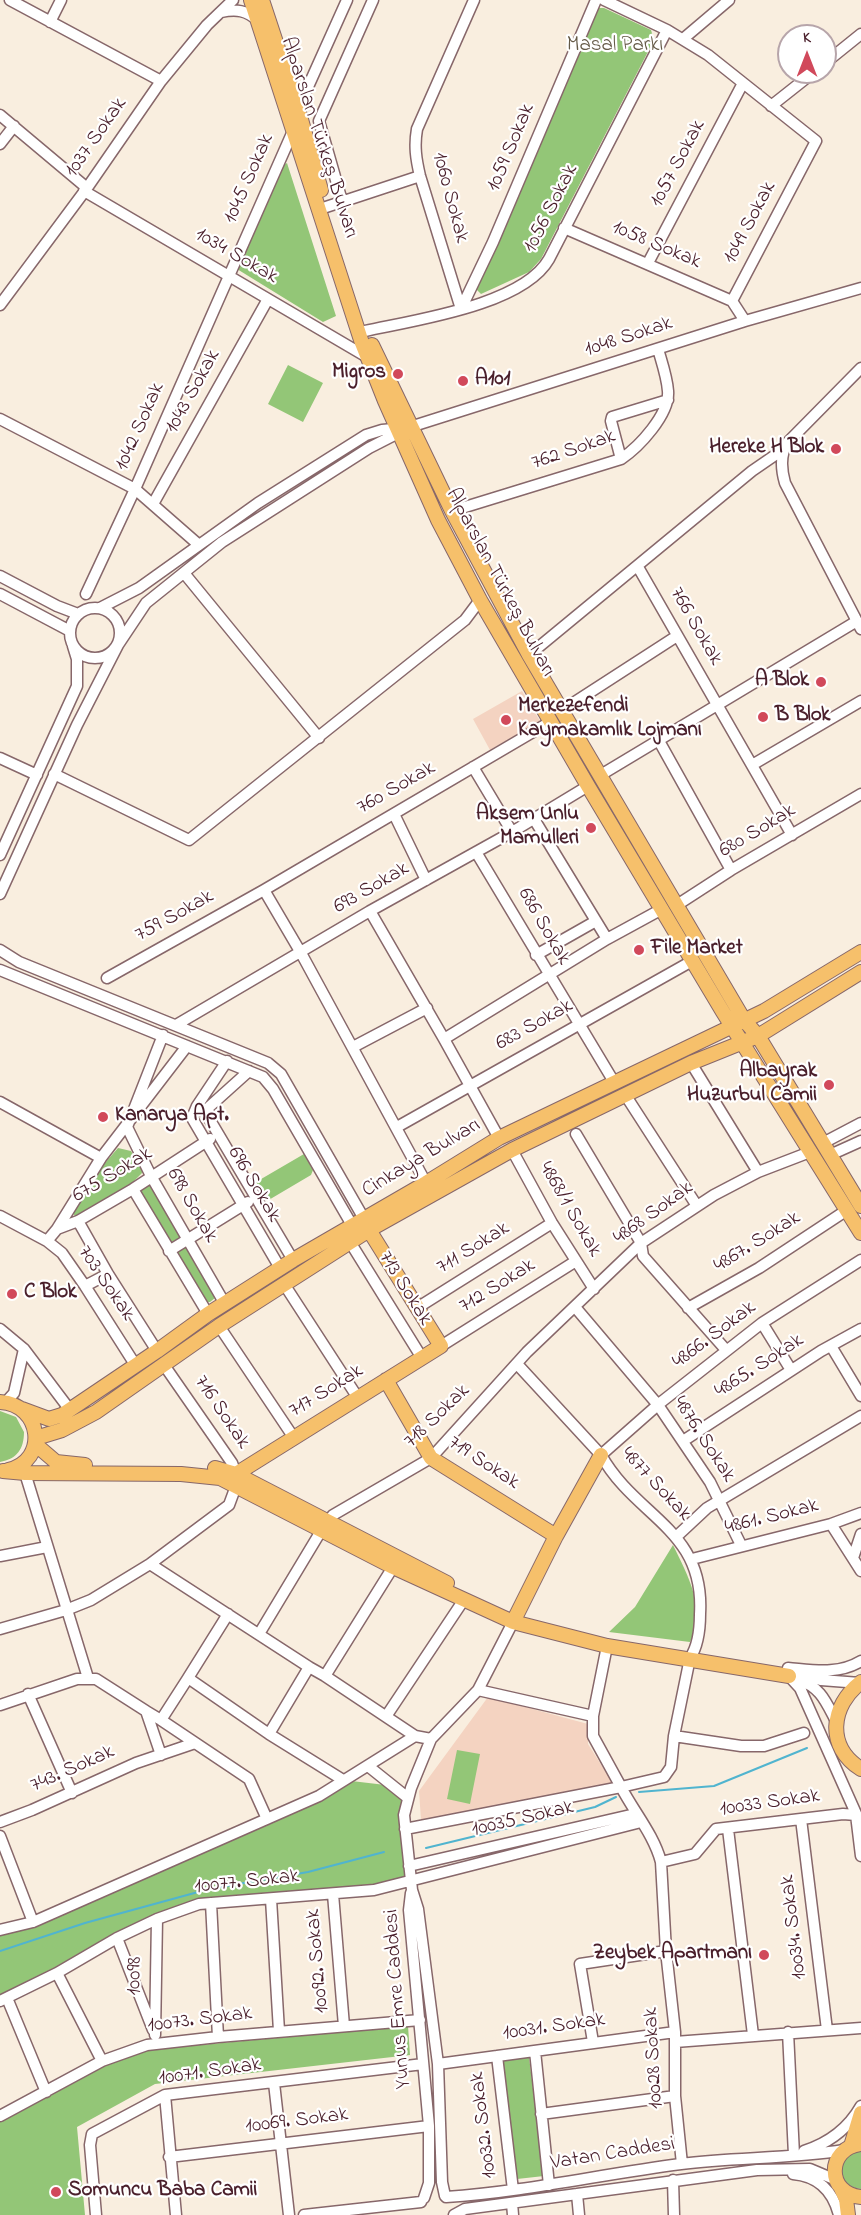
<!DOCTYPE html>
<html>
<head>
<meta charset="utf-8">
<style>
  body { margin:0 }
  #map { position:relative; width:861px; height:2215px; overflow:hidden; background:#f9eedf; font-family:"Indie Flower",sans-serif }
  canvas { display:block }
  .north { position:absolute; left:777px; top:24px; width:60px; height:60px; box-sizing:border-box; background:#fff; border:2px solid #b7a5aa; border-radius:50%; rotate:0deg; font-size:16px; font-weight:700; line-height:24px; text-align:center; color:#4a1f2b }
  .north::after { content:''; display:block; margin:auto; width:21px; height:27px; background:#d1495b; clip-path:polygon(50% 0,100% 100%,50% 72%,0 100%) }
</style>
</head>
<body>
<div id="map">
<canvas width="861" height="2215"></canvas>
<div class="north">K</div>
</div>
<script>
const g = document.querySelector('canvas').getContext('2d');
g.lineJoin = 'round';
function fillPath(path, color) {
  g.fillStyle = color;
  g.fill(path, 'evenodd');
}
function stroke(path, color, width, dash) {
  g.strokeStyle = color;
  g.lineWidth = width;
  g.lineCap = dash ? 'butt' : 'round';
  g.setLineDash(dash || []);
  g.stroke(path);
}
function label(font, color, halo, rows, align = 'center') {
  g.font = font + ' "Indie Flower",sans-serif';
  g.lineWidth = 4.5;
  g.setLineDash([]);
  g.textBaseline = 'middle';
  g.strokeStyle = halo;
  g.fillStyle = color;
  for (const [text, x, y, turn = 0] of rows) {
    g.save();
    g.translate(x, y);
    g.rotate((+turn || 0) * Math.PI / 180);
    g.textAlign = isNaN(turn) ? turn : align;
    if (halo) g.strokeText(text, 0, 0);
    g.fillText(text, 0, 0);
    g.restore();
  }
}
fillPath(new Path2D(`
  M522,691l18,30 -50,29 -17,-31z
  M488,1697l100,27v20l26,41 -193,35 -2,-29z`), '#f4d3c1');
fillPath(new Path2D(`
  M597,8h7l47,22 3,10 -113,219 -12,13 -48,22 -4,-4 -1,-5z
  M287,163l49,153 -13,6 -86,-53 45,-103z
  M288,365l35,18 -20,39 -35,-18z
  M118,1148l13,3 12,21 -13,13 -55,31 -3,-4 26,-41z
  M304,1154l9,16 -2,5 -44,26 -11,-19z
  M149,1182l32,55 -13,7 -32,-54z
  M186,1246l28,49 1,3 -5,4h-5l-31,-49z
  M0,1411l16,6 8,15c0,17 -7,27 -24,30z
  M673,1545c14,29 35,66 17,97l-81,-10 26,-25z
  M457,1750l23,4 -10,50 -23,-5z
  M343,1780l68,8 -7,27 7,65 -37,10 -175,14 -42,15 -157,82v-71l33,-8z
  M408,2026l2,29 -255,29 -78,43 8,88h-85v-97l134,-67z
  M529,2057l15,119 -27,3 -15,-118z
  M861,2150v39c-28,-3 -26,-32 0,-39z`), '#93c677');
stroke(new Path2D(`
  M639,1792l75,-6 93,-38
  M426,1848l169,-41 21,-10
  M0,1951l85,-28 124,-34 99,-17 76,-20`), '#50b4cf', 2);
const minor = new Path2D(`
  M10,0l151,81
  M604,0l63,30 41,25 108,86 -84,160 13,20
  M221,12c15,-3 26,-2 37,9
  M50,22l11,-22
  M683,39l46,-39
  M825,63l36,-29
  M771,106l43,-34
  M298,109l49,-109
  M0,115l87,73
  M0,144l14,-18
  M84,191l283,166
  M342,201l-23,-80 54,-121
  M326,207l94,-31
  M564,228l168,73
  M648,263l95,-180
  M0,305l87,-117 74,-107 46,-56 26,-25
  M461,309l32,-67 103,-242
  M461,309l-41,-133c-4,-17 -6,-30 -3,-47l57,-129
  M365,331c50,-11 158,-26 184,-72l118,-229
  M861,368l-73,74c-8,12 -7,27 -3,41l76,146
  M0,419l135,70 64,56
  M621,459l-10,-38 1,-4 56,-17
  M153,504l115,-205
  M452,511l169,-52c18,-12 49,-45 47,-68 -1,-14 -6,-28 -10,-42
  M638,567l154,268
  M184,573l135,165
  M0,576l57,30 21,8
  M0,594l70,37
  M86,594l49,-105 158,-358
  M70 633a25 25 0 1 1 50 0a25 25 0 1 1-50 0Z
  M100,608l39,-20 119,-85 108,-68 16,-5 22,-2
  M529,655l223,-184 32,-22
  M561,711l116,-75
  M659,741l72,129
  M0,758l37,17
  M752,765l109,-64
  M473,767l39,65
  M54,774l135,66 276,-220 15,-20
  M599,776l258,-155
  M394,814l32,66
  M534,819l73,120
  M476,852l138,230
  M0,855l77,-169v-27l-4,-13
  M264,890l37,63 125,230
  M0,894l77,-169 41,-80 28,-42 76,-61 147,-94 41,-21 335,-106 116,-33
  M677,905l54,-35 130,-76
  M370,911l74,128 55,99
  M0,950l19,12 249,101 13,11 86,150
  M536,955l60,-34
  M0,970l263,107 10,12 83,143
  M107,978l157,-88 286,-168
  M176,1025l194,-114 142,-79 76,-46
  M163,1035l-36,92 24,49 74,128
  M444,1039l163,-100 55,-30
  M353,1047l74,-39
  M227,1061l-30,45 -5,12 88,150
  M691,1063l67,109
  M249,1071l-40,36 -2,8 86,145
  M626,1096l71,110
  M0,1102l101,56
  M397,1127l295,-166
  M576,1134l65,109 2,13 83,94
  M823,1143l38,-20
  M512,1150l40,73 42,66
  M830,1155l31,-14
  M133,1189l75,125
  M0,1216l47,25 15,12 23,33 51,80
  M78,1221l30,53 49,77
  M57,1229l21,-8 55,-32 77,-50
  M47,1241l10,-12 44,-71 86,-112
  M350,1242l72,116
  M169,1251l79,-49
  M284,1284l74,114
  M85,1286l23,-12
  M575,1307l83,98 52,77 31,63
  M417,1308l135,-85
  M688,1308l71,-40 88,-58
  M762,1323l29,47
  M219,1326l75,112
  M0,1329l24,20 46,61
  M441,1346l135,-85
  M831,1346l30,50
  M517,1364l84,91c35,63 104,74 99,159 0,14 -2,32 -10,44l-16,78 -3,31 -7,10 -43,10 -28,-51v-20l14,-70
  M5,1403l9,-10 10,-44
  M683,1441l138,-90 40,-22
  M601,1455l59,-52 102,-80 99,-63
  M25,1473l63,205
  M831,1524l30,47
  M677,1536l30,-28 154,-92
  M0,1556l47,-9
  M853,1558l8,-24
  M692,1559l139,-35 30,-11
  M150,1564l159,103
  M0,1629l66,-19 25,-10 59,-36 79,-59 7,-19v-12l-4,-11 -68,-98
  M259,1634l62,-103 12,-16 98,-57 96,-106 114,-109 73,-48 44,-23 52,-20
  M788,1668c25,2 50,7 73,-7
  M799,1672l22,8 39,3
  M325,1676l90,60
  M789,1676l11,12 58,130
  M188,1678l40,-64
  M798,1679c23,9 27,21 38,42
  M478,1690l115,26
  M28,1694l44,99
  M0,1705l77,-26h19l50,32
  M387,1715l76,-114
  M161,1720l88,59 18,40
  M269,1734l40,-67 16,9 68,-109
  M674,1736l67,10h23l40,-13
  M161,1755l-15,-44 15,9 27,-42 81,56 74,46
  M368,1766l40,32
  M801,1819l26,211
  M0,1822l32,-12 104,-47 59,-20
  M405,1829l216,-42c13,25 33,48 40,75
  M728,1829l25,206
  M0,1836l33,86
  M409,1866l226,-52
  M411,1893l-2,17 20,216v57l-5,15
  M333,1894l11,132
  M271,1899l8,132
  M211,1903l7,134
  M0,1930l33,-8 286,-126 96,-60 16,3
  M117,1938l36,92
  M666,1951l9,81v64l7,68
  M57,1973l45,88
  M7,1998l39,94
  M0,2001l57,-28 60,-35 40,-19 42,-15 175,-14 267,-68
  M788,2032l6,123
  M155,2035l2,-116
  M593,2042l-13,-78 86,-13 -5,-89 34,-8 21,-25 127,-15 13,1 5,41
  M675,2042l186,-14
  M535,2051l14,134
  M497,2056l16,134
  M438,2064l237,-32
  M274,2083l15,132
  M165,2095l11,120
  M541,2114l134,-18
  M0,2116l102,-55 45,-16 71,-8 202,-17
  M804,2151c25,-8 44,-22 57,-45
  M169,2157l260,-31
  M793,2174c25,2 40,17 46,41
  M673,2180l1,35
  M577,2194l2,21
  M445,2196l-3,-14 -4,-118 -20,-155 -6,-19 -8,-75 7,-27 20,-49 47,-49 35,-68
  M446,2197c79,-5 156,-23 235,-33 54,-7 109,-5 163,-14
  M512,2203l1,12
  M96,2215l-6,-70 2,-11 73,-39 258,-31
  M304,2215l117,-13
  M454,2215l11,-6 292,-39 53,-1 26,11`);
const major = new Path2D(`
  M251,0l111,343 23,58 53,119 42,80 108,186 135,226 138,221
  M262,0l36,109 23,81
  M372,345l80,166 77,144 215,365 14,16 103,170
  M386,1380l45,78 125,78
  M0,1402c42,2 49,59 8,68
  M22,1409l27,10 13,-4 95,-64 51,-37 85,-54 133,-77 73,-45 265,-127 97,-59
  M36,1438l26,-8 34,-18 123,-86 150,-96 143,-80 179,-87 67,-27 103,-64
  M35,1444l21,18 29,3
  M215,1468l21,6 211,109
  M3,1471l22,2 156,1 39,4 173,89 120,55 94,24 182,30
  M236,1474l205,-128 -72,-116
  M513,1622l43,-86 45,-81
  M861,1682c-31,24 -35,65 0,87
  M861,2144c-35,4 -35,50 0,53
  M851,2146l10,-33
  M841,2188l5,11 2,16`);
stroke(minor, '#87676a', 13);
stroke(major, '#87676a', 16);
stroke(minor, '#fff', 10);
stroke(major, '#f6c06b', 14);
for (const [x, y, r, color] of [
  [398,374,6,"#d1495b"],
  [463,381,6,"#d1495b"],
  [836,449,6,"#d1495b"],
  [821,682,6,"#d1495b"],
  [763,717,6,"#d1495b"],
  [506,720,6,"#d1495b"],
  [591,828,6,"#d1495b"],
  [639,950,6,"#d1495b"],
  [829,1085,6,"#d1495b"],
  [103,1117,6,"#d1495b"],
  [12,1294,6,"#d1495b"],
  [764,1955,6,"#d1495b"],
  [56,2192,6,"#d1495b"]
]) {
  const dot = new Path2D();
  dot.arc(x, y, r, 0, 2 * Math.PI);
  g.fillStyle = color;
  g.fill(dot);
  stroke(dot, '#fff', 2);
}
label('21px', '#645946', '#fff', [
  ["Masal Parkı",615,47]
]);
label('21px', '#4a1f2b', '#fff', [
  ["1037 Sokak",97,138,-55],
  ["Alparslan Türkeş Bulvarı",318,138,72],
  ["1059 Sokak",512,148,-67],
  ["1057 Sokak",679,164,-62],
  ["1045 Sokak",250,179,-66],
  ["1060 Sokak",449,198,75],
  ["1056 Sokak",552,209,-63],
  ["1049 Sokak",751,223,-62],
  ["1058 Sokak",656,246,23],
  ["1034 Sokak",236,257,30],
  ["1048 Sokak",629,338,-18],
  ["1043 Sokak",194,392,-61],
  ["1042 Sokak",141,427,-66],
  ["762 Sokak",574,451,-19],
  ["Alparslan Türkeş Bulvarı",499,583,62],
  ["766 Sokak",695,627,60],
  ["760 Sokak",397,789,-30],
  ["680 Sokak",758,832,-31],
  ["693 Sokak",372,889,-30],
  ["759 Sokak",175,917,-29],
  ["686 Sokak",543,927,60],
  ["683 Sokak",535,1026,-29],
  ["Cinkaya Bulvarı",422,1159,-31],
  ["675 Sokak",113,1176,-31],
  ["696 Sokak",253,1185,59],
  ["698 Sokak",191,1206,60],
  ["4868/1 Sokak",569,1210,60],
  ["4868 Sokak",654,1214,-36],
  ["4867. Sokak",758,1243,-32],
  ["711 Sokak",474,1249,-32],
  ["703 Sokak",105,1284,56],
  ["712 Sokak",498,1287,-32],
  ["713 Sokak",404,1289,58],
  ["4866. Sokak",715,1336,-37],
  ["4865. Sokak",760,1367,-33],
  ["717 Sokak",327,1392,-32],
  ["716 Sokak",221,1413,56],
  ["718 Sokak",438,1417,-44],
  ["4876. Sokak",703,1440,57],
  ["719 Sokak",483,1464,33],
  ["4877 Sokak",655,1485,47],
  ["4861. Sokak",772,1518,-14],
  ["743. Sokak",73,1770,-24],
  ["10033 Sokak",770,1804,-8],
  ["10035 Sokak",523,1820,-13],
  ["10077. Sokak",247,1883,-6],
  ["10034. Sokak",795,1927,-97],
  ["10092. Sokak",319,1961,-95],
  ["10098",136,1976,-89],
  ["Yunus Emre Caddesi",399,1999,-94],
  ["10073. Sokak",200,2021,-7],
  ["10031. Sokak",554,2028,-8],
  ["10028 Sokak",655,2058,-93],
  ["10071. Sokak",210,2073,-8],
  ["10069. Sokak",297,2122,-7],
  ["10032. Sokak",485,2125,-97],
  ["Vatan Caddesi",613,2155,-9]
]);
label('bold 21px', '#4a1f2b', '#fff', [
  ["Migros",386,374,"right"],
  ["A101",475,381],
  ["Hereke H Blok",824,449,"right"],
  ["A Blok",809,682,"right"],
  ["Merkezefendi",518,708],
  ["Kaymakamlık Lojmanı",518,732],
  ["B Blok",775,717],
  ["Aksem Unlu",579,816,"right"],
  ["Mamulleri",579,840,"right"],
  ["File Market",651,950],
  ["Albayrak",817,1073,"right"],
  ["Huzurbul Camii",817,1097,"right"],
  ["Kanarya Apt.",115,1117],
  ["C Blok",24,1294],
  ["Zeybek Apartmanı",752,1955,"right"],
  ["Somuncu Baba Camii",68,2192]
], 'left');
</script>
</body>
</html>
